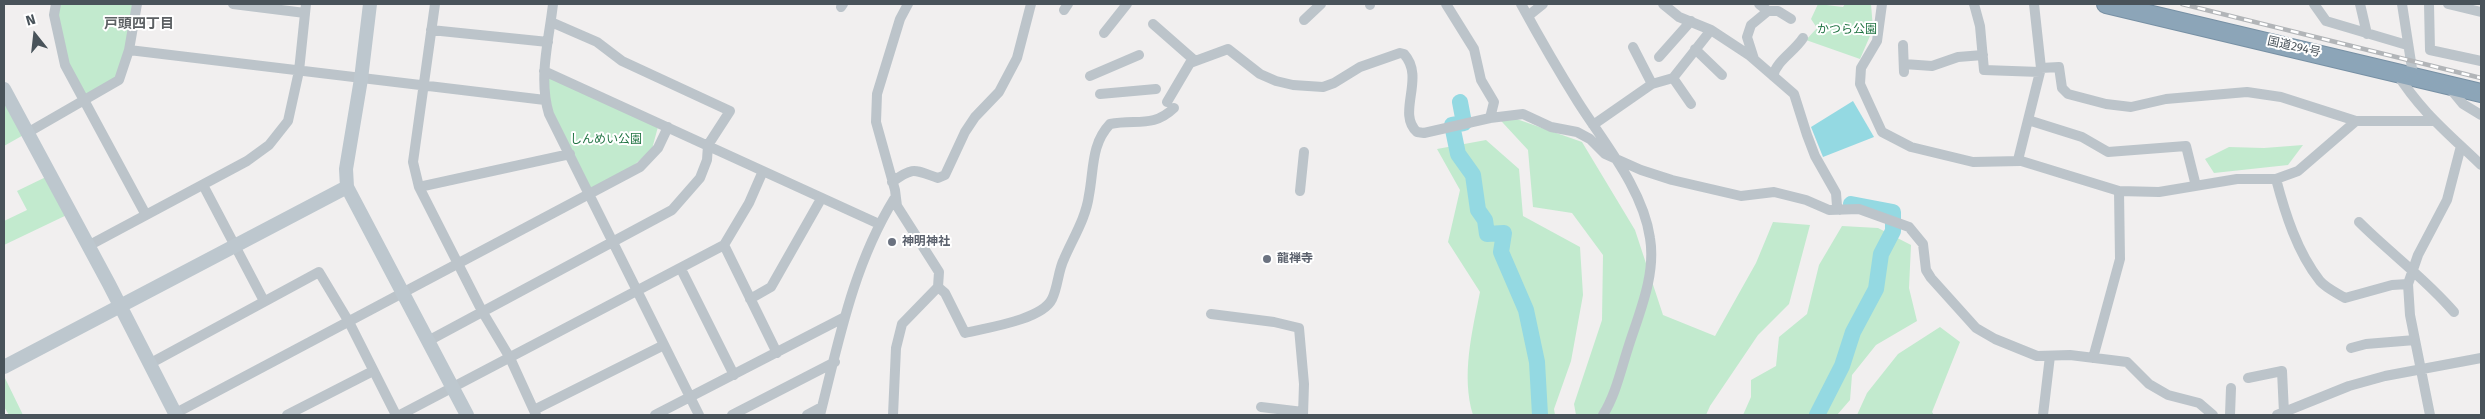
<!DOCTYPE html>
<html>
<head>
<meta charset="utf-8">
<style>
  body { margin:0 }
  #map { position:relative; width:2485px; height:419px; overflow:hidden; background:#f1efef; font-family:"Fira Sans",sans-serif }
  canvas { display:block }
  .frame { position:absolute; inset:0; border:5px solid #49535a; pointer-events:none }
  .north { position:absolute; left:10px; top:10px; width:50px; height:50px; -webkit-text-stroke:4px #fff; paint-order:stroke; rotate:344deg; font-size:14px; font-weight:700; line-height:20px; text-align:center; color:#49535a }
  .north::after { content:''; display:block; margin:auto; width:18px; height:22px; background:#49535a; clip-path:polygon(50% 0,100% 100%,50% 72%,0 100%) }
</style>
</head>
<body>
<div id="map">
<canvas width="2485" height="419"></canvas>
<div class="frame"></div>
<div class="north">N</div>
</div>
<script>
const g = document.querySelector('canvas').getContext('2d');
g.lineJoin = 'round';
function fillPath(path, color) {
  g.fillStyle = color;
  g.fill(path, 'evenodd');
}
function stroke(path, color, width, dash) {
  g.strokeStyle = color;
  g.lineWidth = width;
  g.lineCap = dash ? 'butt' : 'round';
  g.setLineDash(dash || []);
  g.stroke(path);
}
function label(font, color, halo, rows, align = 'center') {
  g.font = font + ' "Fira Sans","Noto Sans JP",sans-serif';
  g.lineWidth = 4;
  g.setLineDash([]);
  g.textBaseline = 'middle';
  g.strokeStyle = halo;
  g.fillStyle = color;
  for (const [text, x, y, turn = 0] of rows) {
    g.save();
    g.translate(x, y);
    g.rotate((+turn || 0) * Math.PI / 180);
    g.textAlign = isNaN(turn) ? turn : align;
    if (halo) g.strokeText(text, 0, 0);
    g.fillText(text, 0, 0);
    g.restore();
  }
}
fillPath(new Path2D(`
  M56,4h81l-18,76 -35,21 -19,-36z
  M1818,4l25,3 2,-3h26l2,25 -13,30 -54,-19 11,-12 -6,-9z
  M544,71l115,52 -7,26 -21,19 -40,27 -42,-81z
  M4,89l23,44 -23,13z
  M1491,110l91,32 53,88 28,85 52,21 41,-73 17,-41 37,3 -21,79 -31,31 -48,71 -4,9h-130l-2,-11 28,-84 1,-65 -31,-42 -39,-6 -5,-57z
  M1486,140l33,29 4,47 57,31 3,48 -12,66 -17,48 1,6h-82c-12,-39 -1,-83 7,-123l-32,-50 12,-52 -23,-41z
  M2303,145l-15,20 -74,8 -9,-14 24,-12 35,1z
  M50,175l21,38 -67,32v-24l23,-11 -10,-19z
  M1842,226l36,2 33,17 -2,43 8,33 -41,24 -24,30 -2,25 -13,15h-94l8,-18v-17l25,-14 3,-29 28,-23 12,-49z
  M1940,327l20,15 -28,70 2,3h-77l10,-22 31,-39z
  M4,376l19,39h-14l-5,-8z`), '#c2eace');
fillPath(new Path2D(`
  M1853,101l21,36 -51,20 -12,-30z`), '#94d9e2');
stroke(new Path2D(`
  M1460,102l4,21 -12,2 6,29 15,21 5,35 7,10 2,14 17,-1 -3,19 25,58 11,52 3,53
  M1817,415l25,-49 11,-34 23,-43 5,-35 12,-23v-19l-42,-8`), '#94d9e2', 16);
const highway = new Path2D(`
  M2106,4l375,89`);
stroke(highway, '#7790a4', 20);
stroke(new Path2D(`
  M56,4l-2,11 11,50 81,150
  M233,4l72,9
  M435,4l-22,158 6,25 63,124 28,47 26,57
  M553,4c-4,36 -15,74 -4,110l150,301
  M1370,4v1
  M1446,4l28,45 7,31 13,22 -4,16
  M1521,4c18,33 37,66 57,98 26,41 65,87 72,136 6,36 -10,73 -21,107 -8,24 -13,49 -26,70
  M1663,4l16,13 32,13 38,25 45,39 13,41 8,21 21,37 1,13 3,4
  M1759,4l9,7
  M1882,4l-5,37 -16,27 -1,16 22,48 29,15 62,15 47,-1
  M1974,4l6,22 4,44 56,2
  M2034,4l7,64 -23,92 101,31 40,1 78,-13h39l22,-8 58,-50h77
  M2314,4l12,17 81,24
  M2360,4l7,30
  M2402,4l11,71
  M2429,4l1,46 51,11
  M2448,4l33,8
  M841,7l2,-3
  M1064,10l4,-6
  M1528,16l15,-12
  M1304,20l17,-16
  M1153,24l41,36
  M431,30l117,12
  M1104,33l23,-29
  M1903,45l1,27
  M1633,47l19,37
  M1695,49l27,26
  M129,50l416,50
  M1659,57l32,-36
  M1754,59l-7,-22 4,-12 17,-14h10l13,8
  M1904,64l28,2 26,-9 25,-2
  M2041,68l18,-1 3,21 6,6 38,10 25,3 35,-8 81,-7 34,5 75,24
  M544,71l335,153
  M2396,72c25,40 52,61 85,93
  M1090,76l49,-21
  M1773,76c4,-16 21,-24 30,-38
  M1673,78l18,26
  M2449,87l14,17 18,11
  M1100,94l56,-5
  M1167,102l23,-39 38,-14 32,25 16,7 17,4 30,2 11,-4 26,-16 40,-14 4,1c22,24 -8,59 13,78l7,1 66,-15 33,-4 28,13 26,5 13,7 15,15 36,16 31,10 69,16 33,-4 32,8 23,10 30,-1 50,18 14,17 3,26 5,8 45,50 19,11 42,17 33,-1 57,7 22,22 19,11 31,8 14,12
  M2028,120l54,17 26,15 78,-6 10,40
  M1593,125l59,-41 21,-6 38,-48
  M27,133l92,-53 10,-30 8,-46
  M2276,179c9,34 21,73 44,102 6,7 17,12 25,17l47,-13 16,-1
  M892,182c22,-16 22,-12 46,-4l7,-3 20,-43 10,-15 24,-25 18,-34 14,-54
  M203,185l61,116
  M419,187l151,-33
  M1300,191l4,-39
  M2359,222c31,31 67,57 95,90
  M724,245l53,108
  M88,246l159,-85 22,-16 19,-24 11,-50 7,-67
  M681,269l53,106
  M938,287l7,6 20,40c20,-5 77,-13 87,-34 6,-12 6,-28 12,-40 9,-21 22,-41 25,-64 5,-26 2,-51 21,-71 27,-5 43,4 64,-16
  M750,299l21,-12 50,-88
  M1211,314l63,8 25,6 5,56 -1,31
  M428,341l244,-131 28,-32 7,-18 1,-15 22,-34 -108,-50 -25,-19 -46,-20
  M2351,348l15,-4 49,-4
  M2093,358l27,-99 -1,-68
  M151,363l168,-91 30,50 47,93
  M2248,378l34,-7 2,42
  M1261,407l42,5
  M534,410l130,-65
  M176,413l464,-246 18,-19 10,-21
  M287,415l86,-44
  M400,415l324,-170 25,-42 14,-32
  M655,415l188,-97
  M732,415l103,-53
  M807,415l15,-8
  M820,415c19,-75 33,-149 74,-216
  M893,415l3,-67 6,-24 36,-37 1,-15 -42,-66 -2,-16 -19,-68 1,-28 23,-75 8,-15
  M2043,415l7,-59
  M2230,415l1,-27
  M2277,415l72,-29 36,-10 96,-18
  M2430,415l-20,-100 -2,-31 10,-29 29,-55 14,-54`), '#bcc4ca', 10);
stroke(new Path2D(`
  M370,4l-9,75 -15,90 1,18 120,228
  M4,89l105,195 67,131
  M4,367l343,-180`), '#bdc7ce', 14);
stroke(highway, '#8ca5b8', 18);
const rail = new Path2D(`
  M2182,4l299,74`);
stroke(rail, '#b2b5b8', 4.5);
stroke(rail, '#fff', 2.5, [8]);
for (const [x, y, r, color] of [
  [892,242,5,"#6b7280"],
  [1267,259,5,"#6b7280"]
]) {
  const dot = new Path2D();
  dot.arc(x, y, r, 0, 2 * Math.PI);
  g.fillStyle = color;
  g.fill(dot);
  stroke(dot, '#fff', 2);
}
label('12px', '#217443', '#fff', [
  ["かつら公園",1847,30],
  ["しんめい公園",606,140]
]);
label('12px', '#49535a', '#fff', [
  ["国道294号",2294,47,13]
]);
label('bold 12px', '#5b616d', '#fff', [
  ["神明神社",902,242],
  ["龍禅寺",1277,259]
], 'left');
label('bold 14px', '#5c6063', '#fff', [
  ["戸頭四丁目",139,24]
]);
</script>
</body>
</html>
